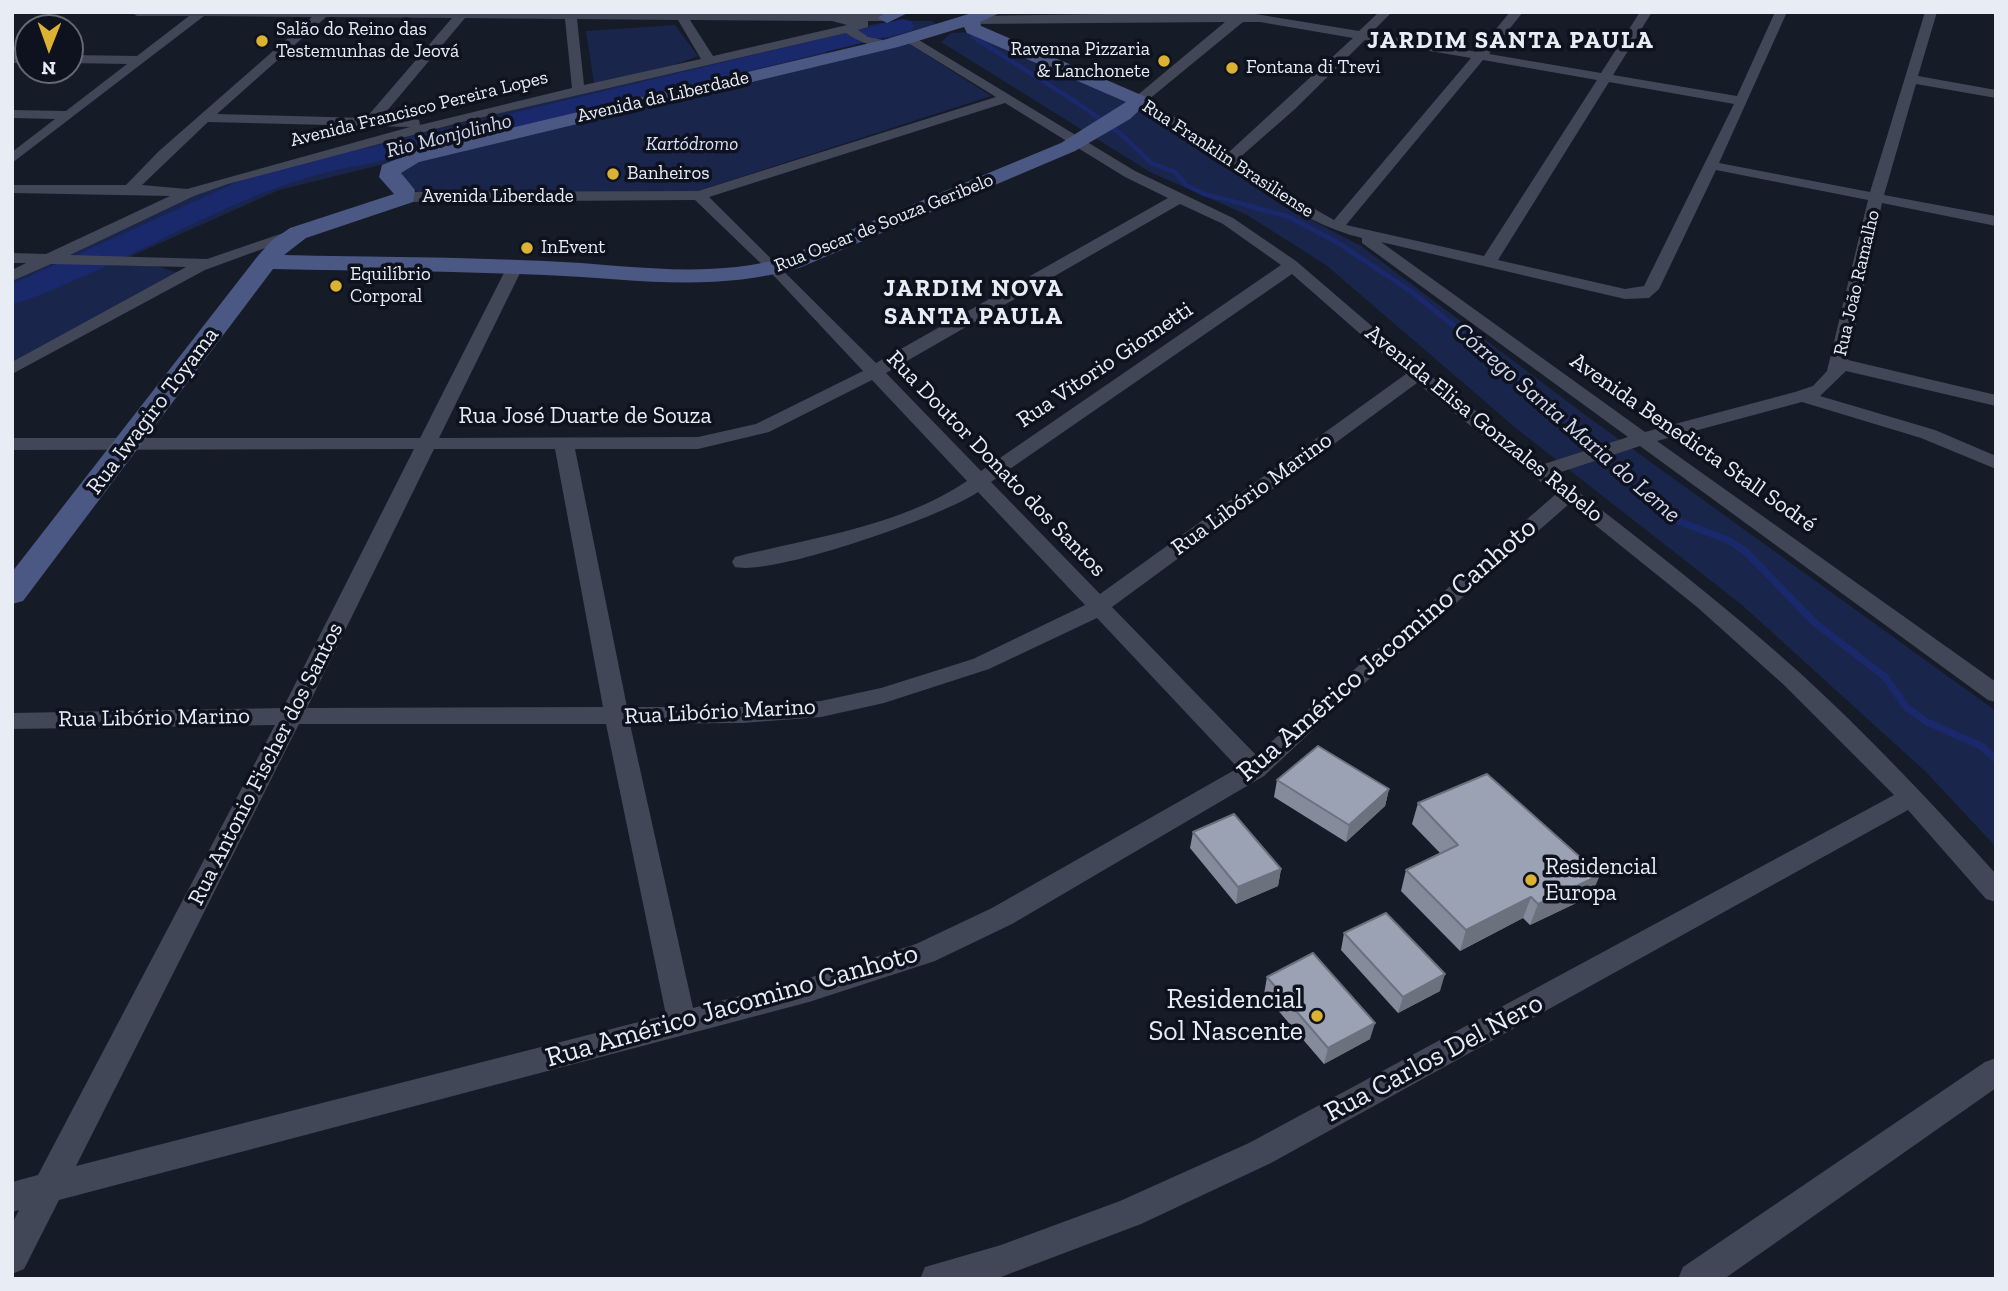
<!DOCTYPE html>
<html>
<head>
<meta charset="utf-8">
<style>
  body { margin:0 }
  #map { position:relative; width:2008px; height:1291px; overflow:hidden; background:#161b28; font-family:"Zilla Slab",serif }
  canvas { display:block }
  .frame { position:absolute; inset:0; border:14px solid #e8ecf5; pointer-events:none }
  .north { position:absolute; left:14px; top:14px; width:70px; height:70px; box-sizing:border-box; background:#0d121e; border:2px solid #656974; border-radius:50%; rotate:181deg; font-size:19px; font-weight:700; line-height:28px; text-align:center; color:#e8ecf5 }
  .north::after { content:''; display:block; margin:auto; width:24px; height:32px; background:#dcb233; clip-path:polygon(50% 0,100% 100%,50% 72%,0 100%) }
</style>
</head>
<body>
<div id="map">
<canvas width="2008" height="1291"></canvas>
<div class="frame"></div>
<div class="north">N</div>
</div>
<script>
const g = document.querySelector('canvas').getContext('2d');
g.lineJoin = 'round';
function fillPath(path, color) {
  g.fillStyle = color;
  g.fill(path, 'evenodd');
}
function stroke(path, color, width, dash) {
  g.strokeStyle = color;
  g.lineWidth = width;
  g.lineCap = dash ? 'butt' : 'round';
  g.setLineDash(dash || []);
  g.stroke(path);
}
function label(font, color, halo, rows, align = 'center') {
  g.font = font + ' "Zilla Slab",serif';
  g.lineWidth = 7;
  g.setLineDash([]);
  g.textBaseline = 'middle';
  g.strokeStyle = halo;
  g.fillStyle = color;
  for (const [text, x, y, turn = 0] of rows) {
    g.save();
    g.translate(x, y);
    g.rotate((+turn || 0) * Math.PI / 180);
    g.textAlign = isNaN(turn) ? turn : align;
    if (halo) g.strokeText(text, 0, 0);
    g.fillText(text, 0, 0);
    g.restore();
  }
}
fillPath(new Path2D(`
  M893,21h39l5,4c-24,7 -54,23 -77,6l9,-6z
  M675,25l23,31 -27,10 -77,17 -8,-52z
  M969,32l181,78 127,92 84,44 223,168 412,297v136l-70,-75 -184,-167 -225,-176 -191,-164 -79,-50 -97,-43 -209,-130 10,-9z
  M807,40l21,14 -549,136 -152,68h-57v-4l128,-60 58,-19 319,-81z
  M904,44h6l81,52 -294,95 -278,2 -21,-18 8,-12 245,-60 4,4z
  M47,264l111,2 22,8 -168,92v-86z`), '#1a254c');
stroke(new Path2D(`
  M972,36l104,66 45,32 30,29 24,9 11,13 18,9 51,13`), '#1a286c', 4.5);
stroke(new Path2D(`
  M1248,206l39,10 48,25 77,51 147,119 63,67`), '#1a286c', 5);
stroke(new Path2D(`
  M1620,476l53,43 57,22 16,11 69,71 70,54 21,30 21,15 54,24 15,13`), '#1a286c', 7);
fillPath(new Path2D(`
  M903,19l8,2 3,5 -3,5 -543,133c-103,15 -188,70 -282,111 -24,10 -48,23 -74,29v-20l221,-100 61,-22 74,-14z`), '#1a286c');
fillPath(new Path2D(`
  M131,12l756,2 4,1v6h-23v6l-10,3 10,7 30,6c-14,10 -39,-1 -52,-10l-380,88 -238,63 -34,12 -124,59 137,4 85,-29h12l2,3 -101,37 -193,104v-12l174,-95 -135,-3 -39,17v-11l14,-7h-14v-10l34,1 124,-58 -158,-3v-8h114l33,-34 153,-134 -108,-1 -192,147v-11l43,-33 -43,-1v-8l54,1 61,-47 -57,-1v-8l67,1 52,-40h-52zM326,17l126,1 -86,100 -149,-4zM465,18l100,1 7,69 -152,37 -1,-5 -5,-1 -33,-1zM577,19l101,1 23,39 -117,26zM690,20l142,1 15,4 -134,31zM208,122l202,5 -223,62 -45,-4z
  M1243,12l116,19 20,-19h13l-21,21 106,19 33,-40h13l-34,42 112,19 39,-61h12l-39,63 124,21 38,-84h12l-68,151 151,29 55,-180h12l-19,64 78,14v8l-80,-14 -32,111 112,21v10l-114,-23 -34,157 148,35v11l-150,-35 -26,25 115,34 61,26v13l-75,-31 -119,-36 -145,39 339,241v20l-8,-2 -348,-254 -85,28c83,64 166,128 244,198 69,63 134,132 197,202v28l-10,-3 -78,-89 -637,353 -130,61 -140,53 -81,2 5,-12 76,-22 119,-44 129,-58 645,-348 -110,-110 -87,-78 -128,-103 -234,205 -71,67 -252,148 -77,37 -126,41 -750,198 -35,69 -12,5v-50l7,-14 -7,2v-30l26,-7 237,-450 -263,4v-16l271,-5 131,-259 -402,1v-12h408l87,-171 8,-5 8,5 -84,171 259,-1 58,-13 107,-53 -87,-93 -81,-78 -290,2 -8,-5 8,-5 293,-1 298,-94 -91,-56v-6l4,-1 226,137 98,47 63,43 127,109 121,94 84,-27 -266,-194v-5c-71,-17 -122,-69 -181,-107 -15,-10 -31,-18 -47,-27v-6l91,-76 -254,2 -6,-4 6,-4zM1243,22h17l93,16 -124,114 -81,-52zM1365,40l106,18 -137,162 -51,-29 -45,-32 57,-50zM1483,60l114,20 -113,176 -138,-31zM1609,82l125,22 -90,182 -19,3 -127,-29zM1005,103l120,74 43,21 -292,165 -167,-166zM1716,170l152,30 -41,171 -14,15 -18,6 -150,40 -264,-190 244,57 24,-1 10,-9zM1180,204l43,20 58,41 -300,206 -95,-98zM1292,274l114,100 -306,220 -109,-112zM872,380l95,101c-69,46 -153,56 -232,76l-3,5 3,5c39,9 208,-51 243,-75l107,113 -112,54 -92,29 -60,13 -79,6h-115l-52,-258h123l71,-17zM1417,383l139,111 -300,261 -144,-148zM434,449h121l48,258 -296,1zM1097,618l141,150 -246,140 -76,36 -107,34 -116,30 -63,-284 112,-1 79,-6 63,-14 105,-34zM299,724h307l60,291 -590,151z
  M12,55h16v8h-16z
  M1996,1058v30l-272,191h-46l5,-12 302,-205z`), '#424757');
fillPath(new Path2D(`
  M886,12h24l-23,11 -9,-5z
  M975,12h27l-22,10 1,4 165,71 3,4 -19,18 -55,32 -276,117c-88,25 -164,11 -254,7 -90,-4 -181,-4 -272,-6l-250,332 -11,3v-32l245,-315 14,-16 19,-13 104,-34 -15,-17 3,-12 40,-16 465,-110zM964,27l3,6 159,69 -65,41 -278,115c-79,22 -159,6 -238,3 -87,-4 -174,-4 -261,-6l22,-17 107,-36 2,-12 -14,-17 18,-11 479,-115z`), '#4c5884');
fillPath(new Path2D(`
  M1277,780l112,9 -4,17 -39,36 -72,-45z
  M1418,803l173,93 -61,29 -7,-7 -63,33 -59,-60 5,-21 34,-17 -28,-29z
  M1193,832l88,37 -3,17 -42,18 -46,-56z
  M1344,933l96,58 -42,22 -57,-63z
  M1267,977l103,62 -46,25 -60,-70z`), '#858b9b');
fillPath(new Path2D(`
  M1389,789l-4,17 -39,36 3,-17z
  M1281,869l-3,17 -42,18 2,-17z
  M1600,875l-9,21 -61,29 8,-21z
  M1531,897l-8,21 -63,33 6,-21z
  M1445,974l-5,17 -42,22 5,-16z
  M1375,1023l-5,16 -46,25 4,-16z`), '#6c717e');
const building = new Path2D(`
  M1318,746l71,43 -40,36 -72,-45z
  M1487,774l113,101 -62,29 -7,-7 -65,33 -60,-60 52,-25 -40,-42z
  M1234,814l47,55 -43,18 -45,-55z
  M1386,913l59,61 -42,23 -59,-64z
  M1313,953l62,70 -47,25 -61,-71z`);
fillPath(building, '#9ba2b4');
stroke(building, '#6c717e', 2);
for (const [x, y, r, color] of [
  [262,41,7,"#dcb233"],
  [1164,61,7,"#dcb233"],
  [1232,68,7,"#dcb233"],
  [613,174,7,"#dcb233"],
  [527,248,7,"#dcb233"],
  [336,286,7,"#dcb233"],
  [1531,880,7,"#dcb233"],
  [1317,1016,7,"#dcb233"]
]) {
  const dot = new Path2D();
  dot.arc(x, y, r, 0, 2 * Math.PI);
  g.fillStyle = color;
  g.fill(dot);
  stroke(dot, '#0d121e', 2.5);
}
label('19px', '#e8ecf5', '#0d121e', [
  ["Salão do Reino das",276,30],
  ["Testemunhas de Jeová",276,52],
  ["Ravenna Pizzaria",1150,50,"right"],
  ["& Lanchonete",1150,72,"right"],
  ["Fontana di Trevi",1246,68],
  ["Banheiros",627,174],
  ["InEvent",541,248],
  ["Equilíbrio",350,275],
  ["Corporal",350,297]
], 'left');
label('19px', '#e8ecf5', '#0d121e', [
  ["Avenida da Liberdade",663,97,-13],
  ["Avenida Francisco Pereira Lopes",419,109,-14],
  ["Rua Franklin Brasiliense",1228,159,33],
  ["Avenida Liberdade",498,197],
  ["Rua Oscar de Souza Geribelo",884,223,-22],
  ["Rua João Ramalho",1857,283,-77]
]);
label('italic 19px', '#d9e1f6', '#0d121e', [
  ["Kartódromo",692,145]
]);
label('italic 21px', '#d0d7ec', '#0d121e', [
  ["Rio Monjolinho",449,136,-14]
]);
label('23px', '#e8ecf5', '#0d121e', [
  ["Rua Vitorio Giometti",1105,365,-34],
  ["Rua Iwagiro Toyama",153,411,-53],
  ["Rua José Duarte de Souza",585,416],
  ["Avenida Elisa Gonzales Rabelo",1484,424,39],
  ["Avenida Benedicta Stall Sodré",1693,443,35],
  ["Rua Doutor Donato dos Santos",996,464,46],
  ["Rua Libório Marino",1252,494,-36],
  ["Rua Libório Marino",720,712,-3],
  ["Rua Libório Marino",154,718,-1],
  ["Rua Antonio Fischer dos Santos",266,764,-63]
]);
label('23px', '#e8ecf5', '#0d121e', [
  ["Residencial",1545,867],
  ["Europa",1545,893]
], 'left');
g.letterSpacing = '2px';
label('bold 24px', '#e8ecf5', '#0d121e', [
  ["JARDIM SANTA PAULA",1511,41],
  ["JARDIM NOVA",974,289],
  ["SANTA PAULA",974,317]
]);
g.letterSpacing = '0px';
label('italic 24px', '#d0d7ec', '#0d121e', [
  ["Córrego Santa Maria do Leme",1567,423,41]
]);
label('28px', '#e8ecf5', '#0d121e', [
  ["Rua Américo Jacomino Canhoto",1387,650,-41],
  ["Rua Américo Jacomino Canhoto",732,1006,-16],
  ["Rua Carlos Del Nero",1434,1058,-28]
]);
label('28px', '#e8ecf5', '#0d121e', [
  ["Residencial",1303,1000],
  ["Sol Nascente",1303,1032]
], 'right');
</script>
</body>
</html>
